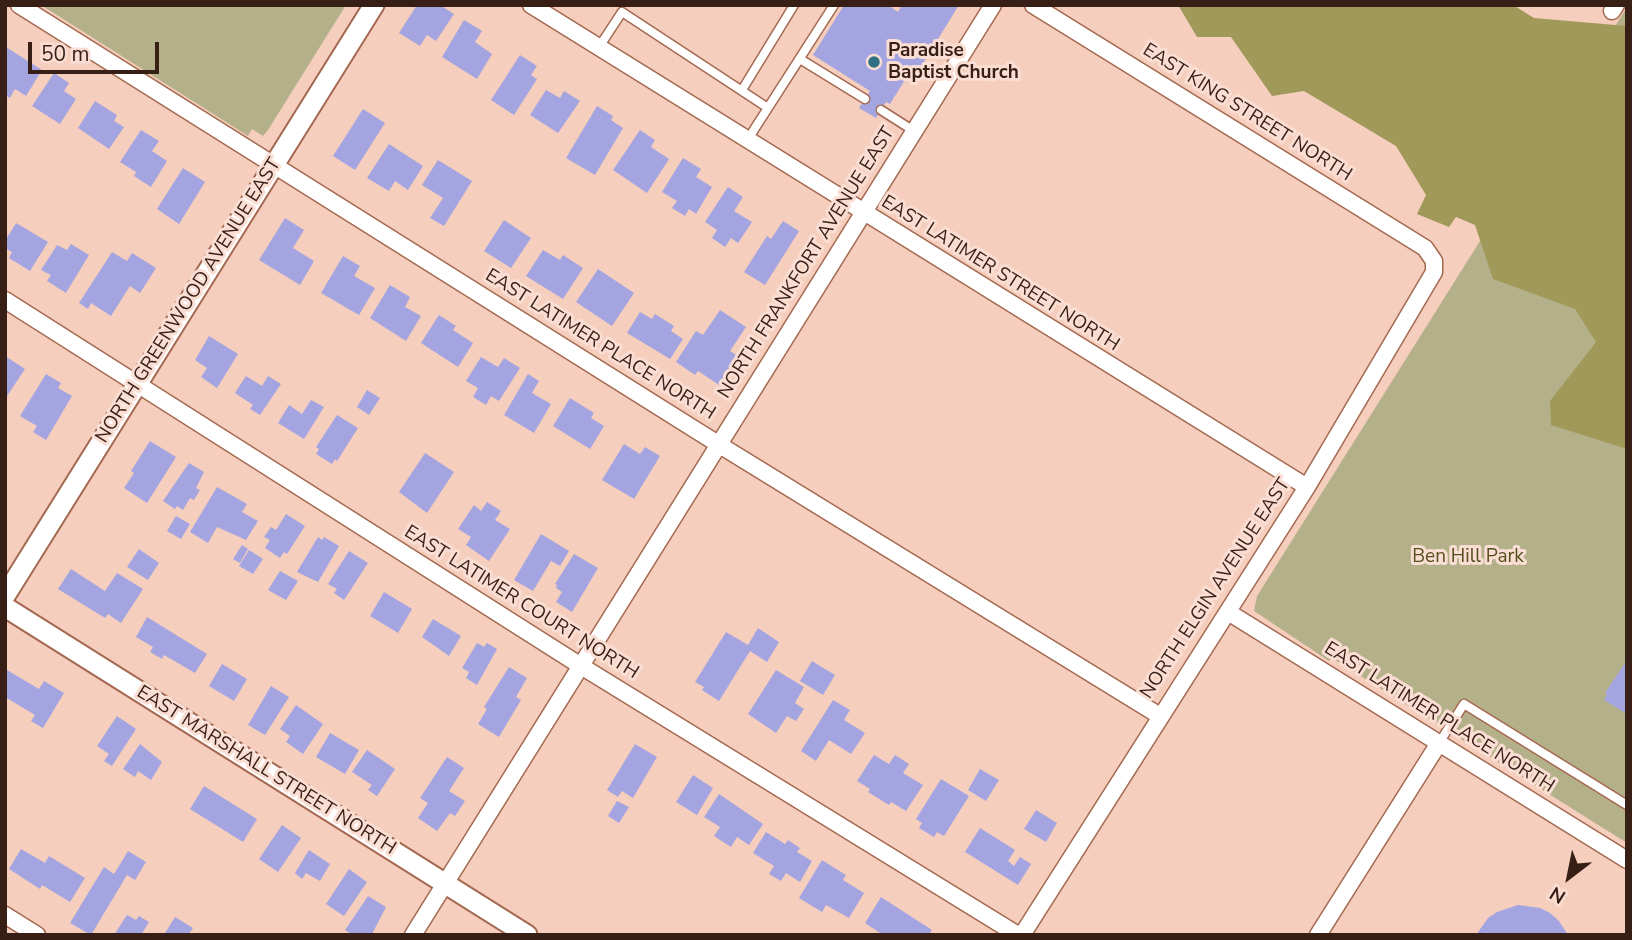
<!DOCTYPE html>
<html>
<head>
<meta charset="utf-8">
<style>
  body { margin:0 }
  #map { position:relative; width:1632px; height:940px; overflow:hidden; background:#f6cebd; font-family:"Nunito Sans",sans-serif }
  canvas { display:block }
  .frame { position:absolute; inset:0; border:7px solid #381f15; pointer-events:none }
  .north { position:absolute; left:1534px; top:842px; width:70px; height:70px; -webkit-text-stroke:5px #faded3; paint-order:stroke; rotate:212deg; font-size:19px; font-weight:700; line-height:28px; text-align:center; color:#381f15 }
  .north::after { content:''; display:block; margin:auto; width:24px; height:32px; background:#381f15; clip-path:polygon(50% 0,100% 100%,50% 72%,0 100%) }
  .scale { position:absolute; left:28px; top:42px; width:131px; height:32px; box-sizing:border-box; border:4px solid #381f15; border-top:0; padding-left:9px; font-size:21px; line-height:24px; white-space:nowrap; color:#381f15; -webkit-text-stroke:5px #faded3; paint-order:stroke }
</style>
</head>
<body>
<div id="map">
<canvas width="1632" height="940"></canvas>
<div class="frame"></div>
<div class="north">N</div>
<div class="scale">50 m</div>
</div>
<script>
const g = document.querySelector('canvas').getContext('2d');
g.lineJoin = 'round';
function fillPath(path, color) {
  g.fillStyle = color;
  g.fill(path, 'evenodd');
}
function stroke(path, color, width, dash) {
  g.strokeStyle = color;
  g.lineWidth = width;
  g.lineCap = dash ? 'butt' : 'round';
  g.setLineDash(dash || []);
  g.stroke(path);
}
function label(font, color, halo, rows, align = 'center') {
  g.font = font + ' "Nunito Sans",sans-serif';
  g.lineWidth = 6;
  g.setLineDash([]);
  g.textBaseline = 'middle';
  g.strokeStyle = halo;
  g.fillStyle = color;
  for (const [text, x, y, turn = 0] of rows) {
    g.save();
    g.translate(x, y);
    g.rotate((+turn || 0) * Math.PI / 180);
    g.textAlign = isNaN(turn) ? turn : align;
    if (halo) g.strokeText(text, 0, 0);
    g.fillText(text, 0, 0);
    g.restore();
  }
}
fillPath(new Path2D(`
  M41,5h305l-78,125 -5,6 -11,-7 -4,7z
  M1627,7v836l-295,-185 -3,3 -75,-50 3,-15z`), '#b4b18a');
fillPath(new Path2D(`
  M1178,5h335l21,13 93,8v423l-76,-24 -1,-24 46,-59 -21,-33 -82,-30 -18,-54 -19,-8 -7,10 -32,-13 9,-19 -30,-49 -92,-55 -32,5 -41,-59h-34z`), '#a09959');
fillPath(new Path2D(`
  M417,5l12,2 11,-2 14,9 -18,27 -9,-6 -7,11 -21,-13z
  M844,5h44l10,7 4,-7h57l-42,68 -6,-3 -21,34 -4,-2 -10,16 -17,-10 11,-17 -57,-36z
  M464,20l18,11 -7,11 17,12 -15,25 -35,-22z
  M6,47l36,23 -16,26 -11,-7 -5,9 -5,-3z
  M520,55l17,11 -6,9 6,4 -23,36 -23,-15z
  M54,73l15,10 -5,8 12,8 -16,25 -28,-18z
  M546,90l14,8 4,-7 16,10 -22,32 -28,-18z
  M95,101l22,14 -3,6 10,6 -15,22 -31,-21z
  M597,106l16,10 -2,4 12,8 -28,47 -29,-17z
  M363,109l22,14 -30,47 -22,-14z
  M141,130l18,11 -7,10 15,10 -16,26 -17,-11 2,-4 -16,-10z
  M640,130l15,10 -4,7 18,12 -22,34 -34,-23z
  M389,144l34,22 -15,24 -13,-9 -6,10 -22,-13z
  M683,158l18,11 -5,8 16,10 -16,27 -7,-5 -4,7 -13,-8 5,-7 -15,-9z
  M438,160l34,21 -28,45 -14,-8 13,-20 -21,-13z
  M183,168l22,14 -26,42 -22,-15z
  M728,187l15,10 -9,14 18,11 -14,21 -7,-5 -6,9 -13,-9 5,-8 -12,-8z
  M285,218l19,12 -11,18 21,13 -14,24 -41,-25z
  M504,220l27,18 -20,30 -27,-17z
  M783,221l16,10 -34,54 -21,-13 23,-36 4,3z
  M16,223l32,19 -18,29 -21,-13 3,-6 -7,-4v-7z
  M71,244l18,11 -23,38 -19,-12 4,-6 -10,-5 16,-25 10,5z
  M543,250l17,10 3,-5 20,13 -20,31 -37,-23z
  M112,252l15,9 5,-8 24,15 -16,25 -10,-7 -19,30 -20,-13 -3,6 -9,-6z
  M343,256l17,10 -6,10 21,12 -16,27 -38,-22z
  M598,269l36,24 -22,33 -36,-24z
  M390,285l20,12 -5,10 16,9 -15,25 -36,-23z
  M720,310l26,17 -16,24 11,7 -19,29 -24,-16 -3,4 -19,-13 20,-31 7,4z
  M640,312l12,7 3,-5 19,12 -3,5 12,8 -13,20 -43,-26z
  M439,315l17,11 -3,4 20,13 -15,24 -37,-24z
  M209,336l29,18 -21,34 -16,-11 6,-9 -12,-8z
  M5,356l20,13 -20,30z
  M481,357l17,10 6,-9 16,10 -21,33 -8,-5 -5,9 -13,-8 5,-9 -12,-7z
  M46,374l15,9 -3,5 14,8 -26,44 -13,-8 4,-6 -17,-10z
  M528,374l11,7 -7,12 19,11 -17,29 -30,-18z
  M246,376l16,10 6,-10 13,8 -21,31 -10,-6 3,-4 -18,-12z
  M367,390l13,8 -11,17 -12,-8z
  M570,398l24,15 -3,5 13,8 -14,23 -37,-23z
  M311,400l13,7 -20,32 -26,-16 11,-18 13,9z
  M337,415l21,13 -21,33 -2,-2 -3,5 -16,-10 3,-5 -3,-2z
  M150,441l26,16 -29,46 -23,-15 10,-15 -3,-2z
  M624,444l16,10 5,-7 15,9 -26,43 -32,-19z
  M425,453l29,19 -27,41 -28,-21z
  M189,463l15,9 -8,16 4,2 -6,10 -4,-2 -7,12 -6,-4 -2,3 -12,-8z
  M217,487l30,17 -5,8 16,9 -12,19 -29,-13 -9,16 -18,-11z
  M487,502l14,9 -6,9 15,9 -21,32 -23,-16 5,-8 -13,-8 16,-24 7,6z
  M286,514l19,12 -18,28 -3,-2 -4,6 -15,-10 5,-8 -6,-3 7,-10 5,3z
  M176,516l14,8 -9,15 -14,-8z
  M541,534l28,17 -9,15 -9,-5 -18,30 -19,-11z
  M318,537l4,3 2,-3 15,9 -21,36 -21,-10z
  M242,545l6,4 -8,14 -7,-4z
  M139,549l20,14 -11,17 -21,-13z
  M249,550l14,9 -10,15 -14,-8z
  M349,551l19,12 -24,37 -10,-7 3,-4 -9,-5z
  M574,554l24,14 -26,44 -16,-10 6,-10 -6,-4 1,-3 -2,-1z
  M71,569l34,22 12,-18 26,16 -22,34 -13,-9 -3,4 -47,-29z
  M280,571l18,10 -12,19 -18,-10z
  M384,592l28,17 -14,24 -28,-17z
  M147,617l60,37 -12,19 -31,-18 -2,4 -12,-7 3,-5 -17,-10z
  M433,619l28,17 -12,20 -27,-19z
  M758,628l21,14 -12,20 -17,-11 -31,50 -17,-11 2,-3 -9,-5 31,-50 22,13z
  M477,643l7,4 3,-4 10,6 -20,36 -11,-7 3,-6 -7,-4z
  M1627,660v54l-23,-14 3,-5 -2,-2z
  M812,661l23,14 -12,20 -23,-14z
  M222,664l25,15 -13,22 -25,-15z
  M509,667l18,11 -11,19 5,3 -22,37 -21,-13 9,-15 -3,-2z
  M7,670l32,19 5,-8 20,12 -21,35 -12,-7 4,-6 -30,-18z
  M776,670l28,17 -9,16 9,6 -8,12 -9,-5 -11,17 -28,-19z
  M271,686l18,11 -24,38 -17,-10z
  M833,700l17,10 -6,10 21,13 -14,21 -22,-14 -13,21 -15,-10z
  M296,705l27,19 -20,30 -17,-12 4,-6 -10,-7z
  M117,716l19,13 -24,37 -8,-5 5,-7 -12,-8z
  M330,733l29,17 -14,24 -29,-17z
  M140,744l22,18 -11,18 -13,-9 -3,6 -12,-8z
  M635,744l22,13 -24,41 -11,-7 -4,6 -11,-7z
  M367,750l28,19 -18,27 -9,-6 4,-5 -20,-13z
  M874,755l15,9 6,-9 14,9 -6,9 20,12 -17,26 -15,-9 -2,3 -21,-13 2,-3 -13,-8z
  M447,757l17,11 -15,23 16,10 -10,15 -5,-3 -13,18 -19,-13 10,-15 -8,-5z
  M980,769l19,11 -13,21 -18,-11z
  M693,775l20,13 -16,27 -21,-13z
  M941,779l28,17 -25,40 -7,-4 -3,5 -15,-9 3,-5 -6,-4z
  M204,786l53,33 -14,23 -53,-33z
  M719,794l44,30 -14,21 -12,-8 -6,10 -17,-11 6,-9 -16,-10z
  M617,801l12,6 -10,16 -11,-7z
  M1036,810l21,13 -11,19 -22,-13z
  M282,825l19,13 -23,34 -19,-13z
  M980,828l35,22 -7,11 6,5 6,-9 11,7 -13,21 -53,-33z
  M766,832l19,12 3,-4 12,8 -3,4 15,9 -12,21 -14,-9 -5,8 -12,-7 5,-8 -21,-13z
  M21,849l24,14 4,-7 36,22 -15,24 -28,-17 -2,4 -31,-20z
  M309,850l21,14 -10,17 -14,-8 -4,6 -7,-6z
  M128,851l18,11 -11,18 -8,-5 -36,60 -21,-12 34,-56 10,7z
  M822,860l24,15 -3,5 21,13 -15,25 -23,-13 -4,7 -23,-14z
  M349,869l18,13 -23,34 -18,-12z
  M368,896l18,11 -14,27 -20,1 -7,-5z
  M881,897l51,33 -3,5h-46l-18,-12z
  M1518,905l22,3 10,5 9,8 9,14h-92l12,-17 9,-6z
  M127,915l9,5 3,-4 10,6 -8,13h-27z
  M175,917l18,11 -5,7h-24z`), '#a4a5e0');
const service = new Path2D(`
  M599,47l23,-35 146,96
  M800,59l65,40
  M742,90l52,-85
  M881,110l33,21
  M748,139l86,-134
  M1439,743l25,-39 163,101`);
const minor = new Path2D(`
  M19,5l699,439 442,272
  M531,5l776,482
  M1612,11l4,-6
  M5,300l576,366 437,269
  M1228,612l399,248
  M5,915l32,20
  M413,935l580,-930
  M1022,935l285,-448 127,-215v-11l-9,-13 -392,-243
  M1318,935l121,-192`);
const tertiary = new Path2D(`
  M5,596l369,-591
  M5,607l522,328`);
stroke(service, '#a46950', 11);
stroke(minor, '#a46950', 19);
stroke(tertiary, '#a46950', 23);
stroke(service, '#fff', 8);
stroke(minor, '#fff', 16);
stroke(tertiary, '#fff', 19);
for (const [x, y, r, color] of [
  [874,62,7,"#2f6e83"]
]) {
  const dot = new Path2D();
  dot.arc(x, y, r, 0, 2 * Math.PI);
  g.fillStyle = color;
  g.fill(dot);
  stroke(dot, '#faded3', 2.5);
}
label('bold 19px', '#381f15', '#faded3', [
  ["Paradise",888,51],
  ["Baptist Church",888,73]
], 'left');
label('19px', '#381f15', '#faded3', [
  ["EAST KING STREET NORTH",1247,113,32],
  ["NORTH FRANKFORT AVENUE EAST",807,263,-58],
  ["EAST LATIMER STREET NORTH",1000,274,32],
  ["NORTH GREENWOOD AVENUE EAST",189,301,-58],
  ["EAST LATIMER PLACE NORTH",600,345,32],
  ["NORTH ELGIN AVENUE EAST",1216,589,-57],
  ["EAST LATIMER COURT NORTH",521,603,32],
  ["EAST LATIMER PLACE NORTH",1439,718,32],
  ["EAST MARSHALL STREET NORTH",266,771,32]
]);
label('19px', '#554f1e', '#faded3', [
  ["Ben Hill Park",1468,557]
]);
</script>
</body>
</html>
